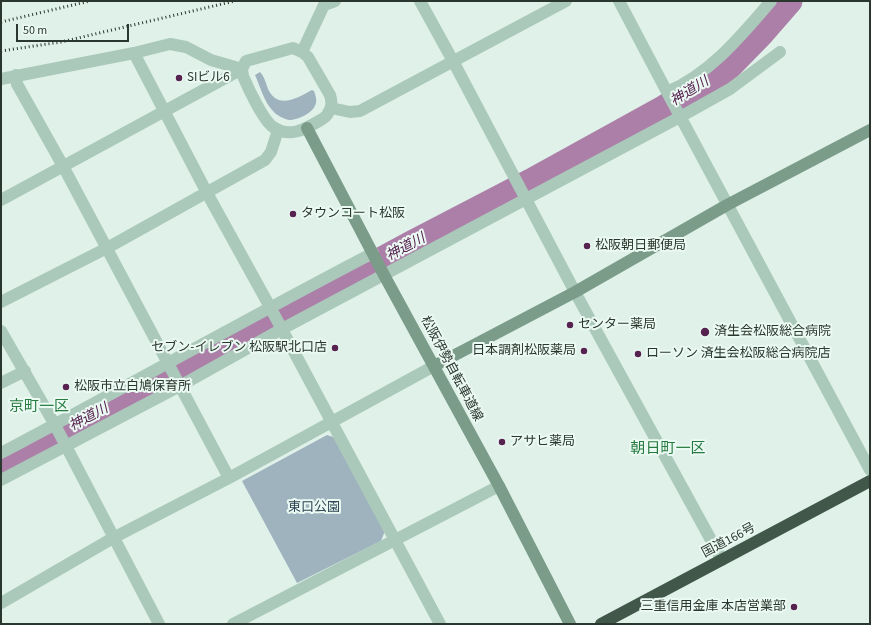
<!DOCTYPE html>
<html>
<head>
<meta charset="utf-8">
<style>
  body { margin:0 }
  #map { position:relative; width:871px; height:625px; overflow:hidden; background:#dff1e9; font-family:"Source Sans 3",sans-serif }
  canvas { display:block }
  .frame { position:absolute; inset:0; border:2px solid #2a372f; pointer-events:none }
  .scale { position:absolute; left:16px; top:24px; width:113px; height:18px; box-sizing:border-box; border:2px solid #2a372f; border-top:0; padding-left:5px; font-size:12px; line-height:14px; white-space:nowrap; color:#2a372f; -webkit-text-stroke:3px #ebf9f3; paint-order:stroke }
</style>
</head>
<body>
<div id="map">
<canvas width="871" height="625"></canvas>
<div class="frame"></div>
<div class="scale">50 m</div>
</div>
<script>
const g = document.querySelector('canvas').getContext('2d');
g.lineJoin = 'round';
function fillPath(path, color) {
  g.fillStyle = color;
  g.fill(path, 'evenodd');
}
function stroke(path, color, width, dash) {
  g.strokeStyle = color;
  g.lineWidth = width;
  g.lineCap = dash ? 'butt' : 'round';
  g.setLineDash(dash || []);
  g.stroke(path);
}
function label(font, color, halo, rows, align = 'center') {
  g.font = font + ' "Source Sans 3","Noto Sans JP",sans-serif';
  g.lineWidth = 4;
  g.setLineDash([]);
  g.textBaseline = 'middle';
  g.strokeStyle = halo;
  g.fillStyle = color;
  for (const [text, x, y, turn = 0] of rows) {
    g.save();
    g.translate(x, y);
    g.rotate((+turn || 0) * Math.PI / 180);
    g.textAlign = isNaN(turn) ? turn : align;
    if (halo) g.strokeText(text, 0, 0);
    g.fillText(text, 0, 0);
    g.restore();
  }
}
fillPath(new Path2D(`
  M260,72c4,4 6,11 8,17 10,21 29,9 44,1l2,1c1,3 3,8 2,12 -2,10 -18,17 -27,17 -5,-1 -13,-5 -16,-9 -9,-9 -13,-25 -18,-36z
  M327,435l9,3 49,93 -4,10 -84,42 -55,-102z`), '#9fb3bf');
stroke(new Path2D(`
  M1,466l411,-222 119,-62 134,-74 59,-37 38,-39 27,-31`), '#ac7fa8', 27);
stroke(new Path2D(`
  M420,1l33,60 122,231 147,268
  M619,1l48,91 203,378
  M293,48l9,4 6,5 22,38c2,6 2,13 -2,18 -1,4 -6,6 -9,8 -15,9 -30,17 -46,6 -10,-7 -25,-39 -30,-51l-1,-7 4,-8z
  M302,52l22,-47 11,-4
  M134,53l73,140 63,114 170,317
  M16,75l1,9 46,82 166,312
  M1,79l133,-26 36,-9 16,3 25,13 31,9
  M667,92c43,-18 74,-56 104,-91
  M331,108l19,4 10,-1 206,-110
  M1,200l241,-131
  M1,302l106,-54 158,-88 6,-8 7,-22
  M1,331l54,94 104,199
  M1,383l24,-12
  M1,453c125,-66 247,-135 372,-200
  M1,480l179,-94 102,-57 398,-212 50,-28 50,-37
  M1,603l112,-65 116,-60 205,-112
  M233,624l266,-138`), '#abc9ba', 12);
stroke(new Path2D(`
  M307,128l77,147 115,211 71,138
  M434,366l141,-74 152,-87 143,-75`), '#7c9c8a', 12);
stroke(new Path2D(`
  M601,624l269,-143`), '#415749', 12);
stroke(new Path2D(`
  M1,22l89,-21
  M1,51l60,-9 174,-41`), '#2a372f', 3, [1, 3]);
for (const [x, y, r, color] of [
  [179,78,4,"#56224f"],
  [293,214,4,"#56224f"],
  [587,246,4,"#56224f"],
  [570,325,4,"#56224f"],
  [705,332,5,"#56224f"],
  [335,348,4,"#56224f"],
  [584,351,4,"#56224f"],
  [638,354,4,"#56224f"],
  [66,387,4,"#56224f"],
  [502,442,4,"#56224f"],
  [794,607,4,"#56224f"]
]) {
  const dot = new Path2D();
  dot.arc(x, y, r, 0, 2 * Math.PI);
  g.fillStyle = color;
  g.fill(dot);
  stroke(dot, '#ebf9f3', 1.5);
}
label('13px', '#2a372f', '#ebf9f3', [
  ["SIビル6",187,78],
  ["タウンコート松阪",301,214],
  ["松阪朝日郵便局",595,246],
  ["センター薬局",578,325],
  ["済生会松阪総合病院",714,332],
  ["セブン-イレブン 松阪駅北口店",327,348,"right"],
  ["日本調剤松阪薬局",576,351,"right"],
  ["ローソン 済生会松阪総合病院店",646,354],
  ["松阪市立白鳩保育所",74,387],
  ["アサヒ薬局",510,442],
  ["三重信用金庫 本店営業部",786,607,"right"]
], 'left');
label('13px', '#2a372f', '#ebf9f3', [
  ["松阪伊勢自転車道線",451,369,62],
  ["国道166号",729,541,-28]
]);
label('13px', '#2f4454', '#ebf9f3', [
  ["東口公園",314,508]
]);
label('italic 14px', '#56224f', '#ebf9f3', [
  ["神道川",690,92,-32],
  ["神道川",406,248,-28],
  ["神道川",89,418,-28]
]);
label('15px', '#277b40', '#ebf9f3', [
  ["京町一区",39,408],
  ["朝日町一区",668,450]
]);
</script>
</body>
</html>
